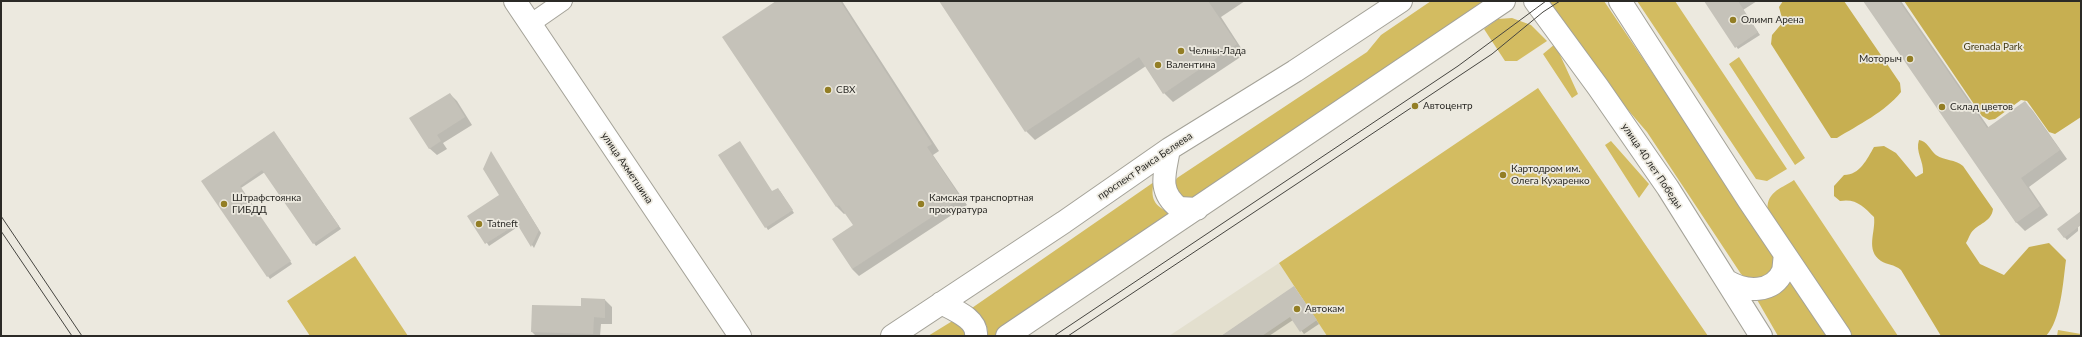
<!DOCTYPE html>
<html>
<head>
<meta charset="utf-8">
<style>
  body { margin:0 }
  #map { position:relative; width:2082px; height:337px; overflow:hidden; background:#ece9df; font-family:Lato,sans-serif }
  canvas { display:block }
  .frame { position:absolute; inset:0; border:2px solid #2b2a26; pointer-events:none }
</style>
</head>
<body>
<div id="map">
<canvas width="2082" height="337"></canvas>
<div class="frame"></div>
</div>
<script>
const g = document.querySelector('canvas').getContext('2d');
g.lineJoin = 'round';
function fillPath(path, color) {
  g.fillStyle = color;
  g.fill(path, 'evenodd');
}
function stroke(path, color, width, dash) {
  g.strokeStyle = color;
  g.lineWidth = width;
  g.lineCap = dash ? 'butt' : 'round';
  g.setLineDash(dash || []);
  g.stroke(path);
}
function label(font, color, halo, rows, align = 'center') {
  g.font = font + ' Lato,sans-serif';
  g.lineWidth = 3.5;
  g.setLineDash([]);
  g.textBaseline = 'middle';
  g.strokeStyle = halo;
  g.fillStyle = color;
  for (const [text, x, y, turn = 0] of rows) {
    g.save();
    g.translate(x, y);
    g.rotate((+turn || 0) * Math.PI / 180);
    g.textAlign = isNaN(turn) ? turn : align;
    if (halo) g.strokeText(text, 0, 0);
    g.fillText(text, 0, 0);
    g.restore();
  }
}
fillPath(new Path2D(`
  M1279,263l48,73h-158z`), '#e3dfce');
fillPath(new Path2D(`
  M1431,1h57l-297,199 -7,-1 -11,-14 4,-7 190,-126 14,-17z
  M1549,1h55l169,250c3,14 -1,19 -11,28h-15l-6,-5 -94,-142 -44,-51z
  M1637,1h38l112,168 -20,12 -11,-2z
  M1512,18l19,7 16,16 -30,20h-12l-21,-32 14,-10z
  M1555,44l23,50 -6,4 -29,-44z
  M1739,57l66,101 -10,7 -66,-101z
  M1538,88l170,248h-381l-48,-73z
  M1611,141l38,43 -10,14 -34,-53z
  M1794,180l104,156h-47l-83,-124c-3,-19 12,-23 26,-32z
  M1154,182c-5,19 3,26 20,32l-180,122h-7c3,-14 -7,-19 -18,-26z
  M355,256l53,80h-98l-23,-35z
  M1789,276l39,60h-50l-22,-38z
  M954,320l16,16h-42z
  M2058,330l23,4v2h-24z`), '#d3bc61');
fillPath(new Path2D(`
  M1783,1h61l56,82 1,9c-16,20 -43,33 -64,46h-6l-60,-94 1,-9 11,-13 -4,-15z
  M1904,1h177v116l-26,17 -6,-2 -22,-31 -6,-1 -26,19 -6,1 -7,-4z
  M1919,140c8,1 11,10 17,15 9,6 19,4 27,11l30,43c-2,14 -15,14 -22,24 -2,3 -3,7 -5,10l14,21 24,11 25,-28 20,-4 17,17c-3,22 -5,60 -20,76h-105l-40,-66c-7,-6 -14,-5 -20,-9 -16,-11 -5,-29 -7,-44 -10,-10 -18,-19 -34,-16l-6,-5v-10l10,-11c16,0 23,-16 30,-28l10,-1 12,7 20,24 7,-4c1,-12 -8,-21 -4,-33z`), '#c7af51');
fillPath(new Path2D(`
  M777,1h65l97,150 -6,4 34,50 -108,71 -7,-7 2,-44 -8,-12 -2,1 -7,-7 -113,-169z
  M940,1h305l-24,16 24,37 -72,48 -9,-9 -18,-27 -111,74 -9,-9z
  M1705,1h52l-14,9 17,25 -22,14z
  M1864,1h37l88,127 36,-26 8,9 34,48 -38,28 19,28 -23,16 -9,-9z
  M450,94l7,7 15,24 -29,18 4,6 -10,6 -8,-7z
  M276,135l65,94 -25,17 -51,-74 -24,16 51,76 -22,15 -68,-98z
  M491,153l50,80 -7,15 -15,-22 -30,20 -20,-30 31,-20z
  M720,156l53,36 7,-1 14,22 -26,17z
  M2078,217v14l-11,9 -9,-11z
  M1294,287l25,37 -15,10 -11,-14 -24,16h-47z
  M605,300l7,7v17h-11l-1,12h-64l-4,-4z`), '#0003');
fillPath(new Path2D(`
  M776,1h64l92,143 -5,3 34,51 -109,71 -20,-30 21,-14 -14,-20 -3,2 -114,-170z
  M939,1h269l29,43 -74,50 -24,-37 -114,75z
  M1704,1h34l20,31 -23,16z
  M1863,1h36l88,127 38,-27 35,49 -39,28 19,28 -24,17z
  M450,93l15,24 -28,18 4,6 -12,8 -20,-31z
  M274,131l65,95 -26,18 -51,-74 -22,16 51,75 -24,16 -66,-96z
  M740,141l32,50 6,-3 15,22 -28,18 -47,-73z
  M491,151l48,79 -8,17 -14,-23 -32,20 -18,-28 32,-21 -16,-26z
  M2081,211v14l-17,13 -7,-9z
  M1294,286l23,34 -17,12 -10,-15 -28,19h-41z
  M581,298l24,1v19l-11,-1 -1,17 -62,-2 1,-27 49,1z`), '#c5c2b9');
const minor = new Path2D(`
  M530,24l33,-23`);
const tertiary = new Path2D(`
  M515,1l225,335
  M1535,1l63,86 70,101 93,148
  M1620,1l129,200 91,135
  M1169,149c-4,24 -12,42 10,59l18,1
  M1727,281c18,11 46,13 56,-10 1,-4 1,-11 2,-16
  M941,303c13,7 37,16 35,33
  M892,336l172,-114 105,-73 126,-78 106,-70
  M1007,336l497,-335`);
stroke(minor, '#a4a298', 20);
stroke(tertiary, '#a4a298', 24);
stroke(minor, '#fff', 18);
stroke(tertiary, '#fff', 22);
stroke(new Path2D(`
  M1,216l81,120
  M1,231l71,105
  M1054,336l404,-270 88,-65
  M1068,336l424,-282 51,-42 17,-11`), '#464540', 1);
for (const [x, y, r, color] of [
  [1733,20,4,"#937e25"],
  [1181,51,4,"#937e25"],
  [1910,59,4,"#937e25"],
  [1158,65,4,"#937e25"],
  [828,90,4,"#937e25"],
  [1415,106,4,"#937e25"],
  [1942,107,4,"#937e25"],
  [1503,175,4,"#937e25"],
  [224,204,4,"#937e25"],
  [921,204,4,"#937e25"],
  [479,224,4,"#937e25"],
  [1297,309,4,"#937e25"]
]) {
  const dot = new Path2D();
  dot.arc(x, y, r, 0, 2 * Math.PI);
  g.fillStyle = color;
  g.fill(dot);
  stroke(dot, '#ece9df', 1.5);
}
label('10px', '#2b2a26', '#ece9df', [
  ["Олимп Арена",1741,20],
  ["Челны-Лада",1189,51],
  ["Моторыч",1902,59,"right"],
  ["Валентина",1166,65],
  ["СВХ",836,90],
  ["Автоцентр",1423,106],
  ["Склад цветов",1950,107],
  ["Картодром им.",1511,169],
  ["Олега Кухаренко",1511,181],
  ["Штрафстоянка",232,198],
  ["ГИБДД",232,210],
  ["Камская транспортная",929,198],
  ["прокуратура",929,210],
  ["Tatneft",487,224],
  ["Автокам",1305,309]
], 'left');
label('10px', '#453b13', '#ece9df', [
  ["Grenada Park",1993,47]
]);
label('10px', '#2b2a26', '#ece9df', [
  ["проспект Раиса Беляева",1145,166,-34],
  ["улица 40 лет Победы",1652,166,56],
  ["улица Ахметшина",627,168,56]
]);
</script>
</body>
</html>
